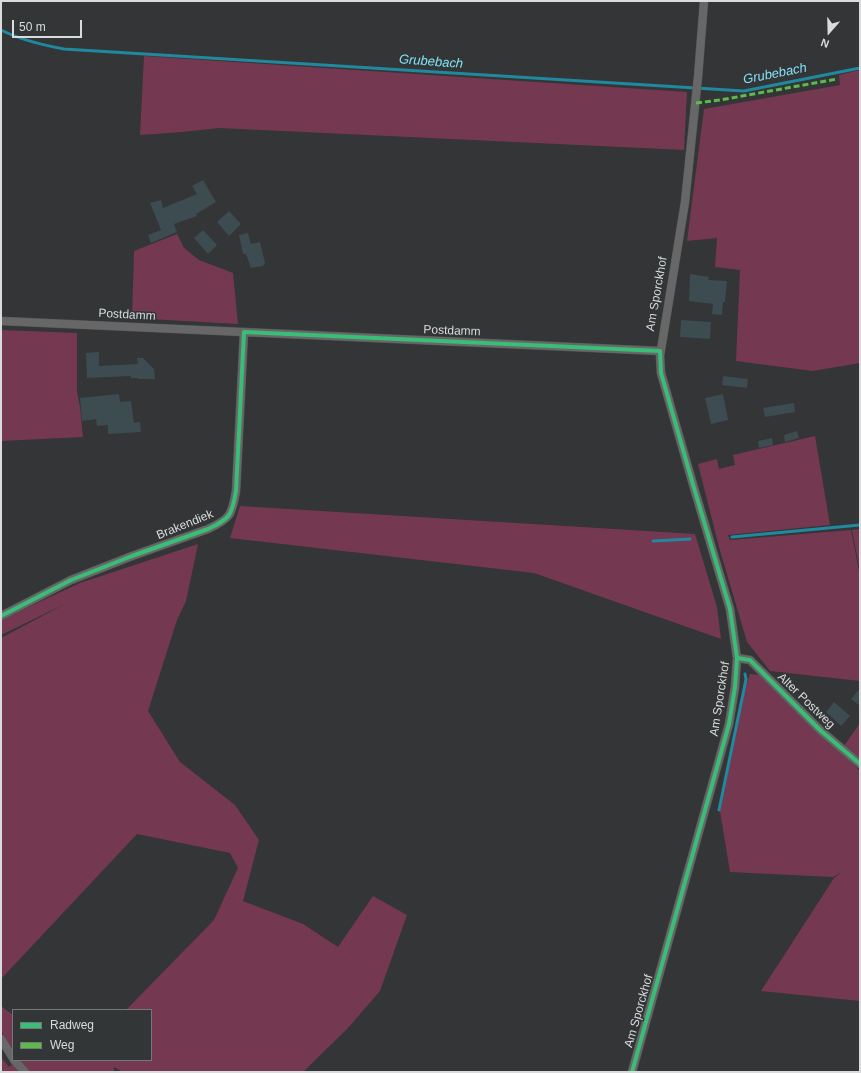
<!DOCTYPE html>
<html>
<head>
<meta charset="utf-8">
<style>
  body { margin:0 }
  #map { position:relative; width:861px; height:1073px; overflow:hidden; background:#343536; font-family:Arial,sans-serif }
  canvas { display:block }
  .frame { position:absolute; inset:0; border:2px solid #d9dbdc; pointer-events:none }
  .legend { position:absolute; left:12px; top:1009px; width:140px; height:52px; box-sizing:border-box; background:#333637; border:1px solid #757879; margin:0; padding:5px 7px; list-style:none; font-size:12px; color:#d9dbdc }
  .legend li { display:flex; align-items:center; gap:8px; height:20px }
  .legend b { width:20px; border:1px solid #757879 }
  .north { position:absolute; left:809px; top:12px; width:40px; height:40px; -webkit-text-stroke:3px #333637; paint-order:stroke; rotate:200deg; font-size:11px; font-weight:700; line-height:16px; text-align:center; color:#d9dbdc }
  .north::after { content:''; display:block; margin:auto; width:14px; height:18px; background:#d9dbdc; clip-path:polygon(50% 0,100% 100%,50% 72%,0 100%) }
  .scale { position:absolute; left:12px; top:20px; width:70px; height:18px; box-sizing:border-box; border:2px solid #d9dbdc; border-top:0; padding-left:5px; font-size:12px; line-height:14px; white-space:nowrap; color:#d9dbdc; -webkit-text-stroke:3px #333637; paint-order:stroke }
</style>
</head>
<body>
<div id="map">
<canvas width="861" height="1073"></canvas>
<div class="frame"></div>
<ul class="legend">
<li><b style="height:5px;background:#3abd76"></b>Radweg</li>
<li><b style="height:5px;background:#5cbc4b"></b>Weg</li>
</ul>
<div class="north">N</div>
<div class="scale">50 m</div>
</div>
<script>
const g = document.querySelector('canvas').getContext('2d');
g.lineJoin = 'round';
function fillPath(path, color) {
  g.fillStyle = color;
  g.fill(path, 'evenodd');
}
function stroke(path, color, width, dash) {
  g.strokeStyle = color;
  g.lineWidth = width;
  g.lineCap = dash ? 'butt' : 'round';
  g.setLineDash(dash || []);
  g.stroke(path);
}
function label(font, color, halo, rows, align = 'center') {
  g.font = font + ' Arial,sans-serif';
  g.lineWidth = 3;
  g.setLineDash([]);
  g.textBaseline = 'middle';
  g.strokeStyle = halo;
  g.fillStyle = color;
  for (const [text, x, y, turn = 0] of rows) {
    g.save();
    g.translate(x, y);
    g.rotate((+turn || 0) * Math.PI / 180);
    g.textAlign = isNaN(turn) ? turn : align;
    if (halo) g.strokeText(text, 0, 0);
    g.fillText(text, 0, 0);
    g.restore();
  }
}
fillPath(new Path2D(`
  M144,56l543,36 -3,58 -465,-22 -37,4 -42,3z
  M860,70v293l-47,8 -77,-10 4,-91 -25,-3 2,-29 -30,3 17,-132 136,-24 -1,-10z
  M177,234l7,14 15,12 34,13 5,51 -106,-6 2,-67z
  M1,330l76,3v59l3,15 3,30 -82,4z
  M815,436l15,89 -102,10 2,5 121,-10 9,46v105l-90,-10 -23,-29 -28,-95 -21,-83 19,-5 2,10 16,-4 -2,-10z
  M240,506l455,28 22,73 4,32 -187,-66 -304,-35z
  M860,529v42l-8,-41z
  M198,544l-12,57 -9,19 -29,91 32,51 55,43 24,35 -16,61 60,23 35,23 35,-51 34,19 -27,76 -32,37 -45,44h-180l-9,-5v5h-113v-15l8,10 7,-7h135v-50h-25l88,-90 24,-52 -8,-15 -93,-19 -136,145v-341l64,-34 -64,31v-15l79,-37z
  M750,674l9,1 81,76 20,20v230l-99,-10 73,-113 8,-6 -9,5 -103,-5 -10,-61 25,-123z
  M860,723v37l-16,-14z
  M1,1006l12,9v35l-12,-19z`), '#753851');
stroke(new Path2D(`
  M1,30c20,10 41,15 63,19l680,42 116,-23
  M732,537l128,-12
  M653,541l37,-2
  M719,810l25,-121 2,-10 -1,-5`), '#2089a0', 3);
fillPath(new Path2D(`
  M203,180l13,22 -20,12 1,2 -23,8 3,8 -26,11 -3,-8 13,-5 -11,-27 11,-3 2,8 34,-14 -5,-8z
  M229,211l12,13 -12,12 -12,-14z
  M203,230l14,15 -9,9 -14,-16z
  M248,233l3,11 9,-2 5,21 -2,3 -12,2 -5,-14h-3l-4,-19z
  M690,274l19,3 -1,3 19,1 -2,21h-2l-1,13 -10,-1 1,-10 -24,-3z
  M681,320l30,2 -1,17 -30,-2z
  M99,352v14l39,-2 -1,-6h6l11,11 1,10h-17v-1h-7v-2l-44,2 -1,-25z
  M723,376l25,3 -1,9 -25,-3z
  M119,394l1,8 11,-1 3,22 6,-1 1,10 -33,2v-9l-11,1 -1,-7 -14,2 -2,-23z
  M723,394l5,26 -17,4 -6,-26z
  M794,403l1,9 -30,5 -2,-9z
  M797,431l2,7 -14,4 -1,-7z
  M772,438l1,7 -14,3 -1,-7z
  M860,688v18l-9,-7z
  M834,702l16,14 -9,10 -15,-14z`), '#3c4c50');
const minor = new Path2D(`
  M1,321l659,30
  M1,616l70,-36 61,-24 76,-27c22,-10 24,-14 28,-38l8,-159
  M737,658l13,2 70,70 40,34
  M1,1039l12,19
  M14,1060l11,12
  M632,1072l97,-348 6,-37 2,-29 -7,-49 -36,-121 -33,-115 -1,-17 25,-154 13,-125 6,-76`);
stroke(minor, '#525354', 9);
stroke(minor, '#676767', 8);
stroke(new Path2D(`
  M696,103l24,-3 117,-21`), '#5cbc4b', 3, [6, 3]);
stroke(new Path2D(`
  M1,616l70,-36 61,-24 76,-27c22,-10 24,-14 28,-38l8,-159 416,19 1,22 33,115 36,121 7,49 -2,29 -6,37 -97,348
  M737,658l13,2 70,70 40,34`), '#3abd76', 4);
label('12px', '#d9dbdc', '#333637', [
  ["Am Sporckhof",657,294,-80],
  ["Postdamm",127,315,3],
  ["Postdamm",452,331,2],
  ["Brakendiek",185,525,-22],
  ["Am Sporckhof",720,699,-81],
  ["Alter Postweg",806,701,44],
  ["Am Sporckhof",639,1011,-74]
]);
label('italic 13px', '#83e0f8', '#333637', [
  ["Grubebach",431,62,4],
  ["Grubebach",775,74,-11]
]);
</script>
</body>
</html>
